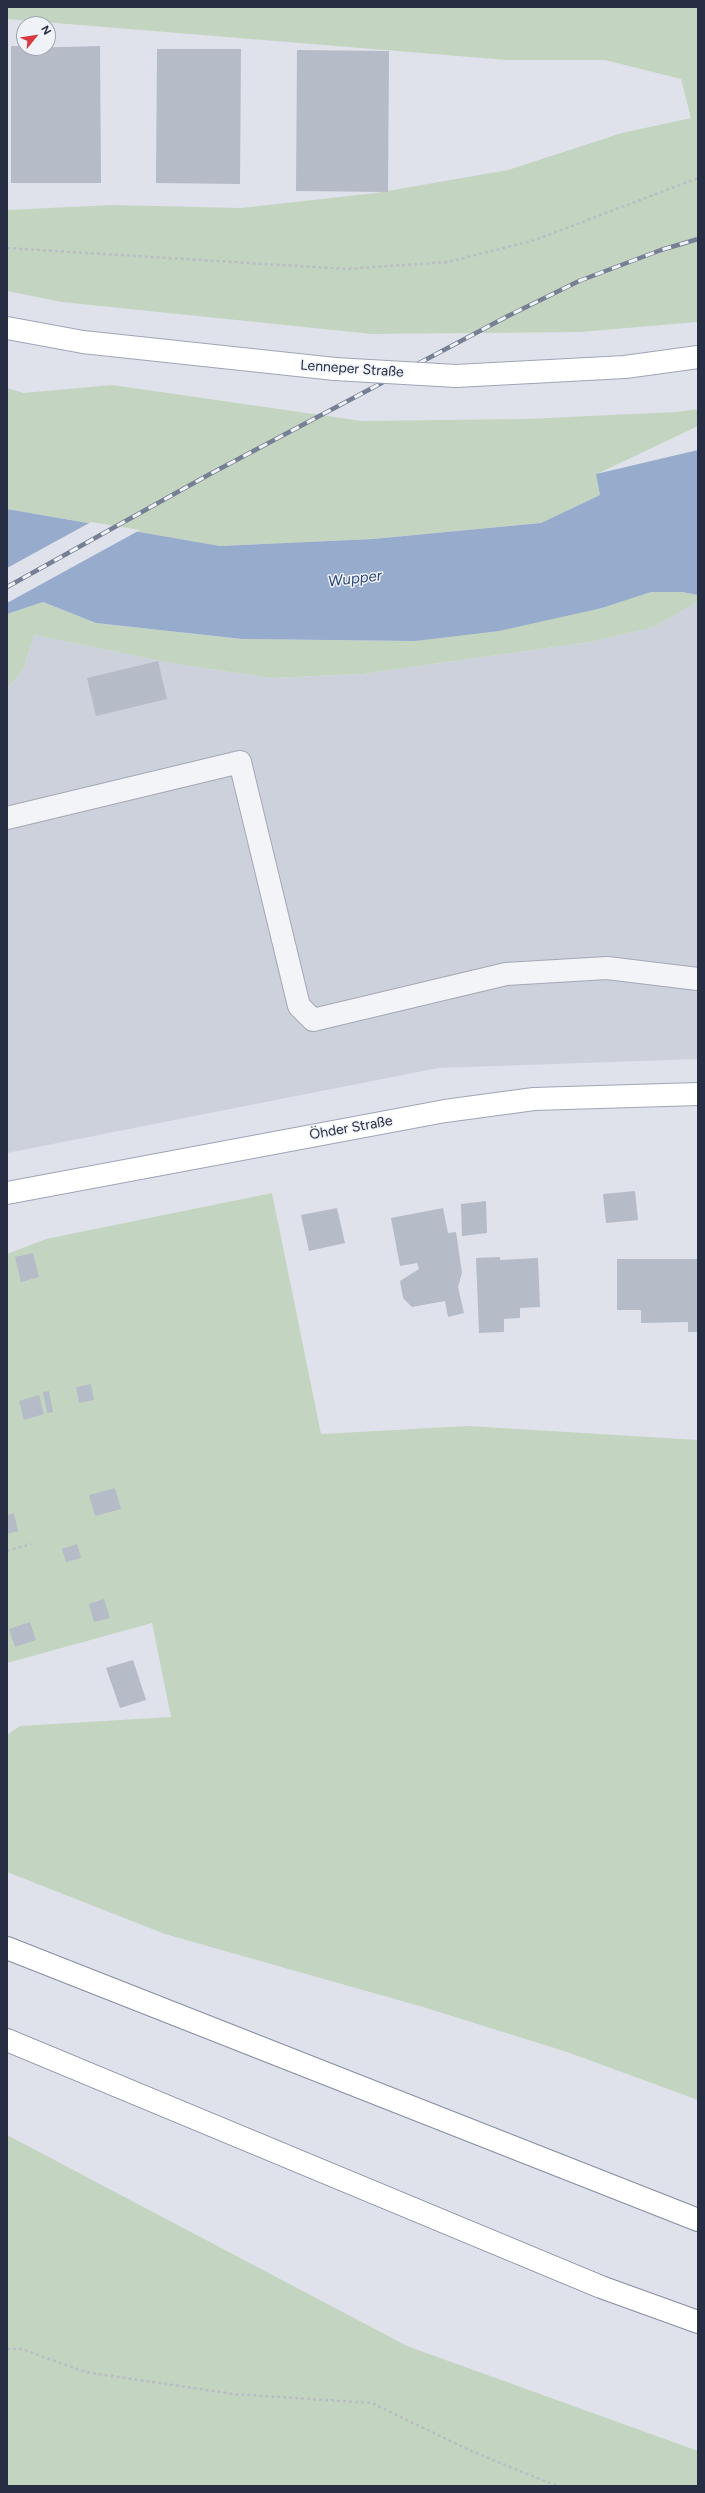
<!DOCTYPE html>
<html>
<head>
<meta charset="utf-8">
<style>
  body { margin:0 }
  #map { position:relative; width:705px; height:2493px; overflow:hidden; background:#dfe2ea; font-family:Figtree,sans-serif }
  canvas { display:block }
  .frame { position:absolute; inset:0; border:8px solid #272e43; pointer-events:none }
  .north { position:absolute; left:16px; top:16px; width:40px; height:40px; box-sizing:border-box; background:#eff2f7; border:1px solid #9fa4af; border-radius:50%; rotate:60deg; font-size:11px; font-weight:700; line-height:16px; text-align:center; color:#272e43 }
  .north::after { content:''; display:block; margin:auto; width:14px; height:18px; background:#da393f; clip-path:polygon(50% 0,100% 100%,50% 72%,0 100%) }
</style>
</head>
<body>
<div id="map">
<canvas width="705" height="2493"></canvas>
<div class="frame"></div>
<div class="north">N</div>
</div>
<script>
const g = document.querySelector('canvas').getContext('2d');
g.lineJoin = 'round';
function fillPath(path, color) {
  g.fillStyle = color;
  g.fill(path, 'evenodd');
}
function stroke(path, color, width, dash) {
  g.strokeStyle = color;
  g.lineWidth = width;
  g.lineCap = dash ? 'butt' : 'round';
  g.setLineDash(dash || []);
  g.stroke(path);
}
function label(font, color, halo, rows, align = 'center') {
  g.font = font + ' Figtree,sans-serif';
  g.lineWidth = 3;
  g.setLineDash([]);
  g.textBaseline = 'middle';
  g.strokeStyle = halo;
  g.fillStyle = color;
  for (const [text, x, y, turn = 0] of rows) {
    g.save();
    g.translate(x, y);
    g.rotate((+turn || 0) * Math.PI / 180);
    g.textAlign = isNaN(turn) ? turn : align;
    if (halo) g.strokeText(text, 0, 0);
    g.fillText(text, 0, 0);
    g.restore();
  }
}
fillPath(new Path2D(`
  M698,601v458l-260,9 -431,85v-464l16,-19 11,-35 142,29 95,14 91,-4 228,-32 65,-15z`), '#cdd1dc');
fillPath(new Path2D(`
  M7,7h691v315l-118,10 -208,2 -310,-32 -55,-11v-81l104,-5 130,3 135,-15 132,-23 114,-37 69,-15 -10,-39 -76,-19h-98l-500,-41z
  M112,385l250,36 163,-2 151,-7 22,-3v17l-101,48 3,21 -59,28 -168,16 -153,7 -213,-37v-121l17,5z
  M651,592h31l16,3v6l-43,26 -65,15 -228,32 -91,4 -95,-14 -142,-29 -11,35 -16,19v-75l36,-12 53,21 146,16 173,2 187,-33z
  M272,1193l49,241 147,-8 230,14v660l-131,-48 -144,-45 -258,-73 -158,-62v-137l13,-9 151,-9 -19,-94 -145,40v-409l39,-15z
  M7,2135l400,211 291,105v35h-691z`), '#c3d5c0');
fillPath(new Path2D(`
  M698,450v145l-16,-3h-31l-49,16 -103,23 -84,10 -173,-2 -146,-16 -53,-21 -36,12v-105l213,37 153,-7 168,-16 59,-28 -4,-21z`), '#97abcd');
fillPath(new Path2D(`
  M91,522l49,8 -133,73v-35z`), '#dfe2ea');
fillPath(new Path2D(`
  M11,46h13v2l76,-2 1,137h-90z
  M157,49h84l-1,135 -84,-1z
  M297,50l92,1 -1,141 -92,-1z
  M158,661l9,38 -71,17 -9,-38z
  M635,1191l3,29 -32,3 -3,-29z
  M486,1201l1,32 -25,3 -1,-32z
  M337,1208l8,35 -36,8 -8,-36z
  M443,1208l5,25 8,-1 6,41 -4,14 6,26 -16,4 -3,-16 -33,6 -9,-9 -3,-17 19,-12 -2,-6 -17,3 -9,-48z
  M33,1253l6,24 -18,5 -6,-25z
  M500,1257v3l38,-2 2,49 -20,1v10l-16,1v13l-25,1 -3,-75z
  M617,1259h81v73h-10v-10l-47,1v-13h-24z
  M91,1384l3,16 -15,3 -3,-16z
  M49,1391l4,21 -6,1 -4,-21z
  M39,1395l5,19 -20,6 -5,-19z
  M115,1488l6,21 -26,7 -6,-21z
  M14,1513l4,18 -11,3v-19z
  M77,1544l4,14 -15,4 -4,-13z
  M104,1599l6,19 -16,4 -5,-18z
  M30,1622l6,18 -21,7 -6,-18z
  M133,1660l13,40 -26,8 -14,-40z`), '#b6bbc8');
const minor = new Path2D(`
  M7,818l233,-56 59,244 14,14 193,-46 101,-6 91,11`);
const major = new Path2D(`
  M7,328l76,14 252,27
  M456,376l169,-9 73,-10
  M7,1193l438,-82 89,-12 164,-5`);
const highway = new Path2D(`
  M7,1948l691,272
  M7,2040l594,247 97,35`);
stroke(minor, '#a4a8b5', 24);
stroke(major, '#9ea5b7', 24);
stroke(highway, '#858da2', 24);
stroke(new Path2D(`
  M7,248l339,21 102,-7 87,-22 163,-62
  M7,1551l24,-7
  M7,2349h15l63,23 148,22 139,9 99,48 86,35`), '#babdc5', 2.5, [3, 3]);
stroke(minor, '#f3f4f8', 22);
stroke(major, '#fff', 22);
stroke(highway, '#fff', 22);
const rail = new Path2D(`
  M7,587l203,-113 298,-158 71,-35 82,-31 37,-11`);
stroke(rail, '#777f95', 4.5);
stroke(rail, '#eff2f7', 3, [9]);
const majorBridge = new Path2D(`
  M335,369l121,7`);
stroke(majorBridge, '#9ea5b7', 24, []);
stroke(majorBridge, '#fff', 22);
label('14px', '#272e43', '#eff2f7', [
  ["Lenneper Straße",352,369,4],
  ["Öhder Straße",351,1128,-10]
]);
label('italic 15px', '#2d477a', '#eff2f7', [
  ["Wupper",355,579,-7]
]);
</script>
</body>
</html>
